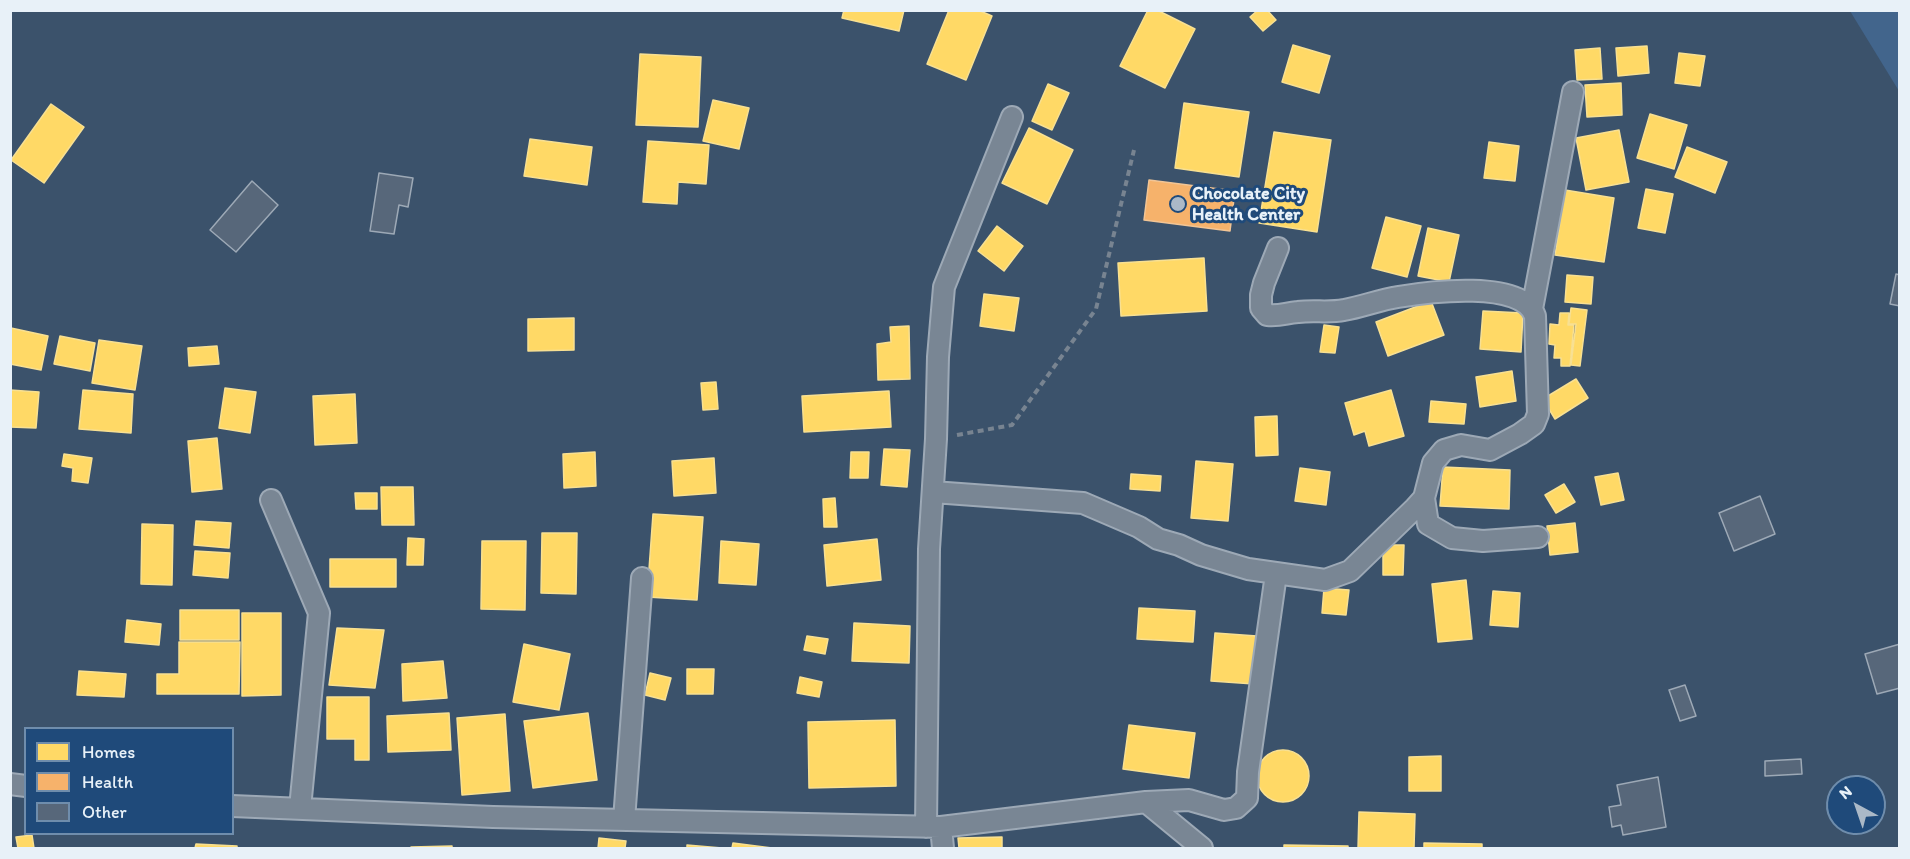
<!DOCTYPE html>
<html>
<head>
<meta charset="utf-8">
<style>
  body { margin:0 }
  #map { position:relative; width:1910px; height:859px; overflow:hidden; background:#3b526b; font-family:Itim,sans-serif }
  canvas { display:block }
  .frame { position:absolute; inset:0; border:12px solid #e8f1f8; pointer-events:none }
  .legend { position:absolute; left:24px; top:727px; width:210px; height:108px; box-sizing:border-box; background:#1f4a7a; border:2px solid #6f8dac; margin:0; padding:8px 10px; list-style:none; font-size:18px; color:#e8f1f8 }
  .legend li { display:flex; align-items:center; gap:12px; height:30px }
  .legend b { width:30px; border:2px solid #6f8dac }
  .north { position:absolute; left:1826px; top:775px; width:60px; height:60px; box-sizing:border-box; background:#1f4a7a; border:2px solid #6f8dac; border-radius:50%; rotate:320deg; font-size:16px; font-weight:700; line-height:24px; text-align:center; color:#e8f1f8 }
  .north::after { content:''; display:block; margin:auto; width:21px; height:27px; background:#abb9c7; clip-path:polygon(50% 0,100% 100%,50% 72%,0 100%) }
</style>
</head>
<body>
<div id="map">
<canvas width="1910" height="859"></canvas>
<div class="frame"></div>
<ul class="legend">
<li><b style="height:16px;background:#ffd966"></b>Homes</li>
<li><b style="height:16px;background:#f6b26b"></b>Health</li>
<li><b style="height:16px;background:#57677a"></b>Other</li>
</ul>
<div class="north">N</div>
</div>
<script>
const g = document.querySelector('canvas').getContext('2d');
g.lineJoin = 'round';
function fillPath(path, color) {
  g.fillStyle = color;
  g.fill(path, 'evenodd');
}
function stroke(path, color, width, dash) {
  g.strokeStyle = color;
  g.lineWidth = width;
  g.lineCap = dash ? 'butt' : 'round';
  g.setLineDash(dash || []);
  g.stroke(path);
}
function label(font, color, halo, rows, align = 'center') {
  g.font = font + ' Itim,sans-serif';
  g.lineWidth = 6;
  g.setLineDash([]);
  g.textBaseline = 'middle';
  g.strokeStyle = halo;
  g.fillStyle = color;
  for (const [text, x, y, turn = 0] of rows) {
    g.save();
    g.translate(x, y);
    g.rotate((+turn || 0) * Math.PI / 180);
    g.textAlign = isNaN(turn) ? turn : align;
    if (halo) g.strokeText(text, 0, 0);
    g.fillText(text, 0, 0);
    g.restore();
  }
}
fillPath(new Path2D(`
  M1850,11h49v80z`), '#42658c');
const homes = new Path2D(`
  M844,10h60l-5,21 -57,-13z
  M949,10h29l14,6 -26,64 -39,-16z
  M1148,10h9l38,19 -30,59 -45,-22z
  M1258,10h9l9,10 -13,11 -13,-14z
  M1293,45l37,11 -11,37 -37,-11z
  M1647,46l2,27 -31,3 -2,-28z
  M1600,48l2,31 -25,1 -2,-30z
  M1679,53l26,3 -5,30 -25,-3z
  M640,54l61,3 -3,70 -62,-2z
  M1621,83l1,32 -35,2 -2,-32z
  M1048,84l21,9 -17,37 -20,-9z
  M713,100l36,8 -10,41 -36,-8z
  M1184,103l65,9 -10,65 -64,-9z
  M51,104l33,23 -40,56 -33,-23z
  M1650,114l37,11 -13,44 -37,-11z
  M1029,128l44,22 -26,54 -45,-21z
  M1619,130l10,52 -43,8 -10,-52z
  M1274,132l57,8 -14,92 -58,-9z
  M530,139l62,8 -5,38 -63,-9z
  M648,141l61,4 -3,39 -28,-2 -1,22 -34,-2z
  M1489,142l30,4 -4,35 -31,-3z
  M1687,147l40,15 -12,31 -40,-16z
  M1646,189l27,5 -8,39 -27,-5z
  M1565,190l49,8 -10,64 -49,-7z
  M1386,217l35,9 -14,51 -35,-9z
  M997,226l26,20 -19,25 -26,-20z
  M1428,228l31,7 -10,47 -31,-6z
  M1204,258l3,53 -86,5 -3,-53z
  M1567,275l26,2 -2,27 -26,-2z
  M984,294l35,4 -5,33 -34,-5z
  M1431,301l13,34 -56,21 -12,-34z
  M1571,308l16,2 -7,56 -9,-1 5,-41h-7z
  M1483,311l40,2 -2,39 -41,-3z
  M1560,313h9l-1,12h6l-4,41h-9v-8h-7l1,-13 -6,-1 1,-20 9,1z
  M574,318v32l-46,1v-32z
  M1324,325l15,2 -4,26 -15,-1z
  M909,326l1,53 -32,1 -1,-36 14,-2 -1,-15z
  M11,328l37,8 -7,34 -31,-6z
  M60,336l35,7 -5,28 -36,-7z
  M99,340l43,6 -7,44 -43,-7z
  M217,346l2,18 -30,2 -1,-18z
  M1512,371l4,30 -36,6 -4,-30z
  M1576,379l12,19 -33,21 -12,-20z
  M716,382l2,27 -15,1 -2,-27z
  M225,388l31,4 -6,41 -31,-5z
  M10,390l29,2 -3,36 -26,-1z
  M83,390l50,4 -2,39 -52,-4z
  M1391,390l13,46 -35,10 -4,-15 -11,4 -9,-32z
  M889,391l2,36 -87,5 -2,-36z
  M355,394l2,49 -42,2 -2,-49z
  M1431,401l35,3 -2,20 -35,-2z
  M1277,416l1,39 -22,1 -1,-39z
  M217,438l5,51 -30,3 -4,-51z
  M884,449l26,1 -3,37 -26,-2z
  M595,452l1,34 -32,2 -1,-34z
  M851,452h18l-1,26h-18z
  M64,454l28,4 -4,25 -16,-2 1,-13 -11,-2z
  M714,458l2,35 -42,3 -2,-35z
  M1196,461l37,3 -5,57 -37,-3z
  M1443,467l67,3 -1,39 -69,-3z
  M1300,468l30,4 -4,33 -31,-4z
  M1618,473l6,27 -23,5 -6,-28z
  M1131,474l30,2 -1,15 -30,-2z
  M1564,484l11,18 -19,11 -11,-18z
  M381,487h32l1,38h-32z
  M355,493h22v16h-21z
  M835,498l2,29h-13l-1,-28z
  M653,514l50,3 -6,83 -50,-3z
  M196,521l35,2 -2,25 -35,-3z
  M1575,523l3,29 -28,3 -3,-29z
  M142,524l31,1 -1,60 -31,-1z
  M542,533h35l-1,61 -35,-1z
  M408,538l16,1 -1,26h-16z
  M877,539l4,41 -54,6 -3,-41z
  M482,541h44l-1,69 -44,-1z
  M721,541l38,3 -3,41 -37,-2z
  M1383,545h21l-1,30h-20z
  M195,551l35,2 -2,25 -35,-3z
  M330,559h66v28h-66z
  M1466,580l6,59 -34,3 -6,-58z
  M1324,588l25,2 -3,25 -24,-2z
  M1493,591l27,2 -2,34 -28,-2z
  M1139,608l56,3 -2,31 -56,-3z
  M180,610h59v30h-59z
  M242,613h39v82l-39,1z
  M127,620l34,4 -2,21 -34,-3z
  M854,623l56,3 -1,37 -57,-2z
  M337,628l47,2 -9,58 -46,-3z
  M1215,633l42,3 -3,48 -43,-3z
  M807,636l21,3 -3,15 -21,-4z
  M179,642h61l-1,52h-82v-20h22z
  M524,644l46,10 -11,56 -46,-8z
  M443,661l4,37 -44,3 -1,-37z
  M687,669h27l-1,25h-26z
  M79,671l47,3 -2,23 -47,-2z
  M650,673l21,5 -6,22 -20,-5z
  M800,677l22,5 -3,15 -22,-4z
  M327,697h42v63h-14v-21h-28z
  M449,713l2,37 -63,2 -1,-36z
  M588,713l9,67 -64,8 -9,-67z
  M505,714l5,77 -48,4 -5,-77z
  M895,720l1,66 -87,2 -1,-66z
  M1129,725l66,8 -6,45 -66,-9z
  M1257 776a26 26 0 1 1 52 0a26 26 0 1 1-52 0Z
  M1441,756v35h-32v-34z
  M1359,812l56,2 -1,34h-56z
  M32,835l2,13h-16l-2,-11z
  M1002,837v11h-43l-1,-10z
  M599,838l27,3 -1,7h-27z
  M733,843l39,5h-40z
  M1424,843l58,1v4h-58z
  M196,844l41,2v2h-42z
  M687,845l35,3h-35z
  M1284,845l64,1v2h-64z
  M452,846v2h-41v-1z`);
fillPath(homes, '#ffd966');
stroke(homes, '#f8e092', 1.5);
const health = new Path2D(`
  M1149,180l86,11 -5,40 -86,-11z`);
fillPath(health, '#f6b26b');
stroke(health, '#f2c595', 1.5);
const building = new Path2D(`
  M379,173l34,5 -5,29 -9,-2 -5,29 -24,-3z
  M252,181l26,24 -42,47 -26,-22z
  M1896,274l4,1v31l-10,-2z
  M1760,496l15,38 -41,17 -15,-38z
  M1900,644v44l-23,6 -12,-40z
  M1685,685l11,31 -16,5 -11,-31z
  M1801,759l1,15 -37,2v-15z
  M1658,777l8,50 -43,8 -2,-10 -9,2 -3,-20 12,-2 -4,-20z`);
fillPath(building, '#57677a');
stroke(building, '#9da9b6', 1.5);
const street = new Path2D(`
  M1532,309l41,-217
  M933,492l150,11 56,24 19,12 21,6 22,10 47,14 77,11 25,-9 65,-63 9,-10 9,-35 11,-13 17,-5 29,5 30,-16 14,-10 4,-10 -3,-98c-12,-37 -108,-24 -137,-19 -19,3 -36,10 -54,13 -15,3 -30,0 -46,2 -13,1 -16,4 -31,3l-6,-7v-13l3,-12 14,-35
  M1424,498l4,26 24,14 31,3 55,-4
  M271,500l48,113 -19,195
  M10,784l16,2
  M1146,802l56,46
  M232,806l261,11 448,10 205,-25 43,-2 35,10 12,-2 11,-10 1,-26 28,-198
  M624,820l18,-242
  M926,827l3,-278 7,-110 2,-82 6,-70 68,-170
  M941,827l2,21`);
stroke(street, '#9da9b6', 24);
stroke(new Path2D(`
  M957,435l55,-10 84,-116 38,-159`), '#788491', 4, [6, 4.5]);
stroke(street, '#798694', 20);
for (const [x, y, r, color] of [
  [1178,204,8,"#abb9c7"]
]) {
  const dot = new Path2D();
  dot.arc(x, y, r, 0, 2 * Math.PI);
  g.fillStyle = color;
  g.fill(dot);
  stroke(dot, '#1f4a7a', 2);
}
label('bold 18px', '#e8f1f8', '#1f4a7a', [
  ["Chocolate City",1192,194],
  ["Health Center",1192,215]
], 'left');
</script>
</body>
</html>
